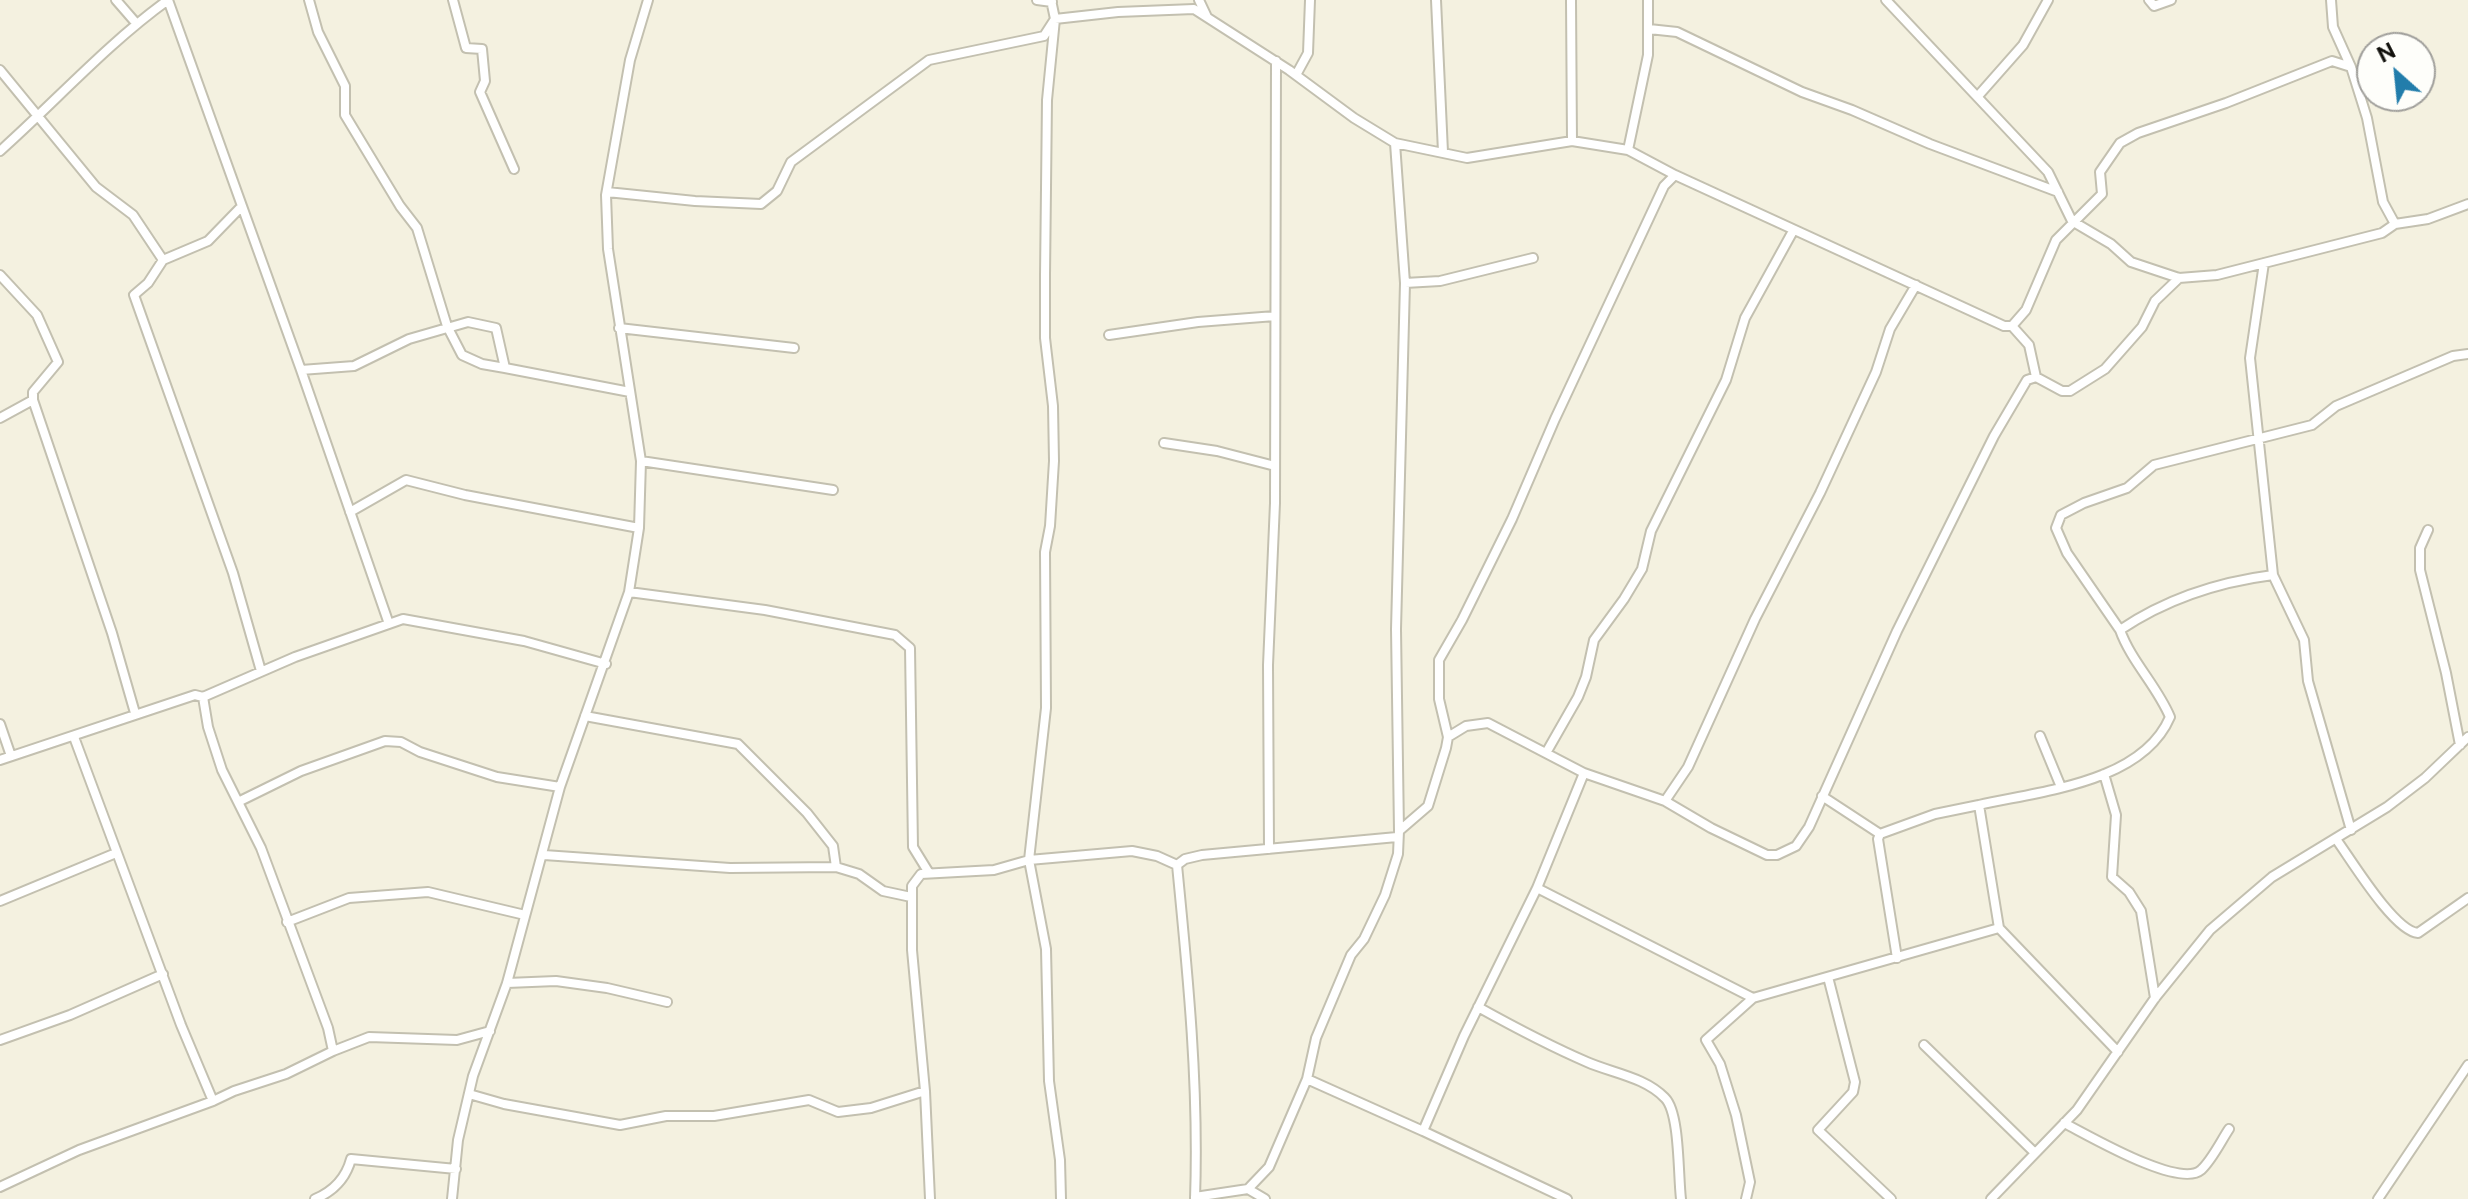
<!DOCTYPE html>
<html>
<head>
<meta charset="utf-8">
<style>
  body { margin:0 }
  #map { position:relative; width:2468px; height:1199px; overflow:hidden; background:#f4f1e0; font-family:"Public Sans",sans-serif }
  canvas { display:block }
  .north { position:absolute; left:2356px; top:32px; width:80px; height:80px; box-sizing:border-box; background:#fefefa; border:2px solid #a09f9b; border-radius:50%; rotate:333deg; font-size:22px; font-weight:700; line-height:32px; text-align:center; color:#12110c }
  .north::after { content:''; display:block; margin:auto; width:28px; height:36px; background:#227dab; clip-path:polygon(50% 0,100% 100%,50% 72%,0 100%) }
</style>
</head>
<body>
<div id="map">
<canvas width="2468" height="1199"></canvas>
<div class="north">N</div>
</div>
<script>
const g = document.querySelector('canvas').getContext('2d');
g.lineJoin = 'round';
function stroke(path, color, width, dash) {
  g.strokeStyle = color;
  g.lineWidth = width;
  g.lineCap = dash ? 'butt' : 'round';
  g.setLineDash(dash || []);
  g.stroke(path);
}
const street = new Path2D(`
  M116,0l20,23
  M309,0l9,32 27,54v29l55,91 17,22 30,98 15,29 20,9 23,4
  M453,0l13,48 16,1 3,32 -5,11 34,77
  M1037,0l15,2
  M1051,0l4,19 -8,81 -2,175v63l8,68 1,55 -4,65 -5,26 1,156 -17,152 17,89 3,132 11,79 1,39
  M1199,0l8,17
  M1436,0l7,152
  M1571,0l1,141
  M1886,0l162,172 24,49 39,23 20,18 48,16 38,-3 165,-42 13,-9 33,-5 40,-15
  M2149,0l5,6 17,-6
  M2331,0l2,27 18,40 16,51 16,84 12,22
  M1649,29l28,3 125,60 50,18 78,34 128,48
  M0,70l96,117 37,28 30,45 -15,23 -14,12 99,278 28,98
  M1296,75l12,-22 2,-53
  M1978,96l45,-51 25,-45
  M1395,143l10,140 -9,346 3,202
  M1628,150l20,-95v-55
  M0,151c56,-50 107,-107 168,-151
  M607,192l88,9 66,3 16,-13 14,-29 138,-102 115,-24 11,-17 63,-7 76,-3 95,61 65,48 41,25 72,15 105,-17 56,9 47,25
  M242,206l59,164 53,-4 55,-27 59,-17 28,6 9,40 125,24
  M163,260l45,-19 34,-35 -74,-206
  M2264,263l-14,95 23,217 31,65 4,41 43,149
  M0,275l37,40 21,47 -25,30v8l79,233 23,80
  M1405,283l35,-2 93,-23
  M2012,326l17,19 7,32
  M619,328l175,20
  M1109,335l89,-13 77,-6
  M301,370l88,254
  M0,418l33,-18
  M1164,443l53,8 58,15
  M641,461l192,29
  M350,512l56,-32 59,15 174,33
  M2428,530l-8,18v22l26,103 14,72
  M629,592l136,18 130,25 15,13 3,199 16,26
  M2120,630l-53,-77 -11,-25 5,-13 23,-12 43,-15 27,-23 158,-40 24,-19 117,-50 15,-2
  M585,716l153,28 69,69 26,33 3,21
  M0,724l11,32
  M2040,736l21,51
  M74,737l107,288 32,76
  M1448,737l18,-11 22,-3 96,50 81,28 46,27 56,27h10l19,-9 13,-19 88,-196 97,-195 33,-56 9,-3 26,14h8l35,-22 37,-42 13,-26 24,-23
  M1546,753l32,-56 8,-20 8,-37 30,-41 18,-30 9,-38 75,-151 19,-62 48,-87
  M0,760l195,-65 8,2 92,-40 108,-38 121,22 82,23
  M2104,774l12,41 -4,62 17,15 12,19 14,87
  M1822,796l58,38
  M1665,801l23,-34 67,-148 65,-126 56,-121 14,-43 26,-44
  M238,802l63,-31 84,-30 16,1 19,10 77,25 63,10
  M2336,839c16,22 58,92 82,94l50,-35
  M1269,849l-1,-184 7,-162 1,-442
  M544,855l186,13 106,-1 23,7 24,17 28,6
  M1177,865c11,111 22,222 18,334
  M1177,865l8,-6 17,-4 195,-18
  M1537,888l47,-115
  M0,901l116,-48
  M287,922l62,-24 79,-6 97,23
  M1999,928l119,124
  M1897,958l-19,-119 2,-5 55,-20 44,-9
  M1828,977l27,105 -2,10 -35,38 73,69
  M507,983l49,-2 51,7 60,14
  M1753,998l-216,-110 -73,148 -41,95 -116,-52 9,-41 35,-83 13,-16 21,-44 13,-41 1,-23 29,-25 18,-58 2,-11 -9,-38v-39l23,-40 50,-101 43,-100 109,-233 11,-11 329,151h8l14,-16 30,-70 46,-46 -2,-22 20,-29 18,-10 88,-30 106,-42 19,6
  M1478,1007c36,20 72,39 109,55 25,11 58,15 78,36 15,15 13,77 16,101
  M0,1040l70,-25 93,-41
  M1924,1045l111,108
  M333,1051l36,-14 88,3 33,-9
  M469,1094l35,10 116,21 46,-9h48l95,-16 29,12 33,-4 54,-17
  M2064,1123c24,12 115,66 137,47 11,-10 20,-29 28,-41
  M1423,1131l144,68
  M0,1187l79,-37 134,-49 21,-10 52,-17 47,-23 -5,-23 -67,-180 -39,-78 -14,-43 -5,-30
  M1248,1189l17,10
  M1195,1197l53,-8 21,-22 38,-88
  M315,1199c19,-8 31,-21 36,-40l105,10
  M452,1199l6,-59 15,-64 34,-93 53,-196 69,-195 10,-64 2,-67 -33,-212 -2,-54 24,-135 18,-60
  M930,1199l-5,-108 -13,-141v-64l9,-12 73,-4 35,-10 103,-9 25,5 20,9
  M1746,1199l4,-17 -14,-67 -16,-51 -14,-24 47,-42 246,-70 -20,-123c61,-14 163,-22 191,-88 -13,-31 -39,-56 -50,-87 46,-31 98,-48 153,-55
  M1991,1199l86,-89 78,-112 55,-68 62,-53 115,-70 38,-29 43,-41
  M2378,1199l90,-134`);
stroke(street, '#c3c0b0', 12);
stroke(street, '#fff', 8);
</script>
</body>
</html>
